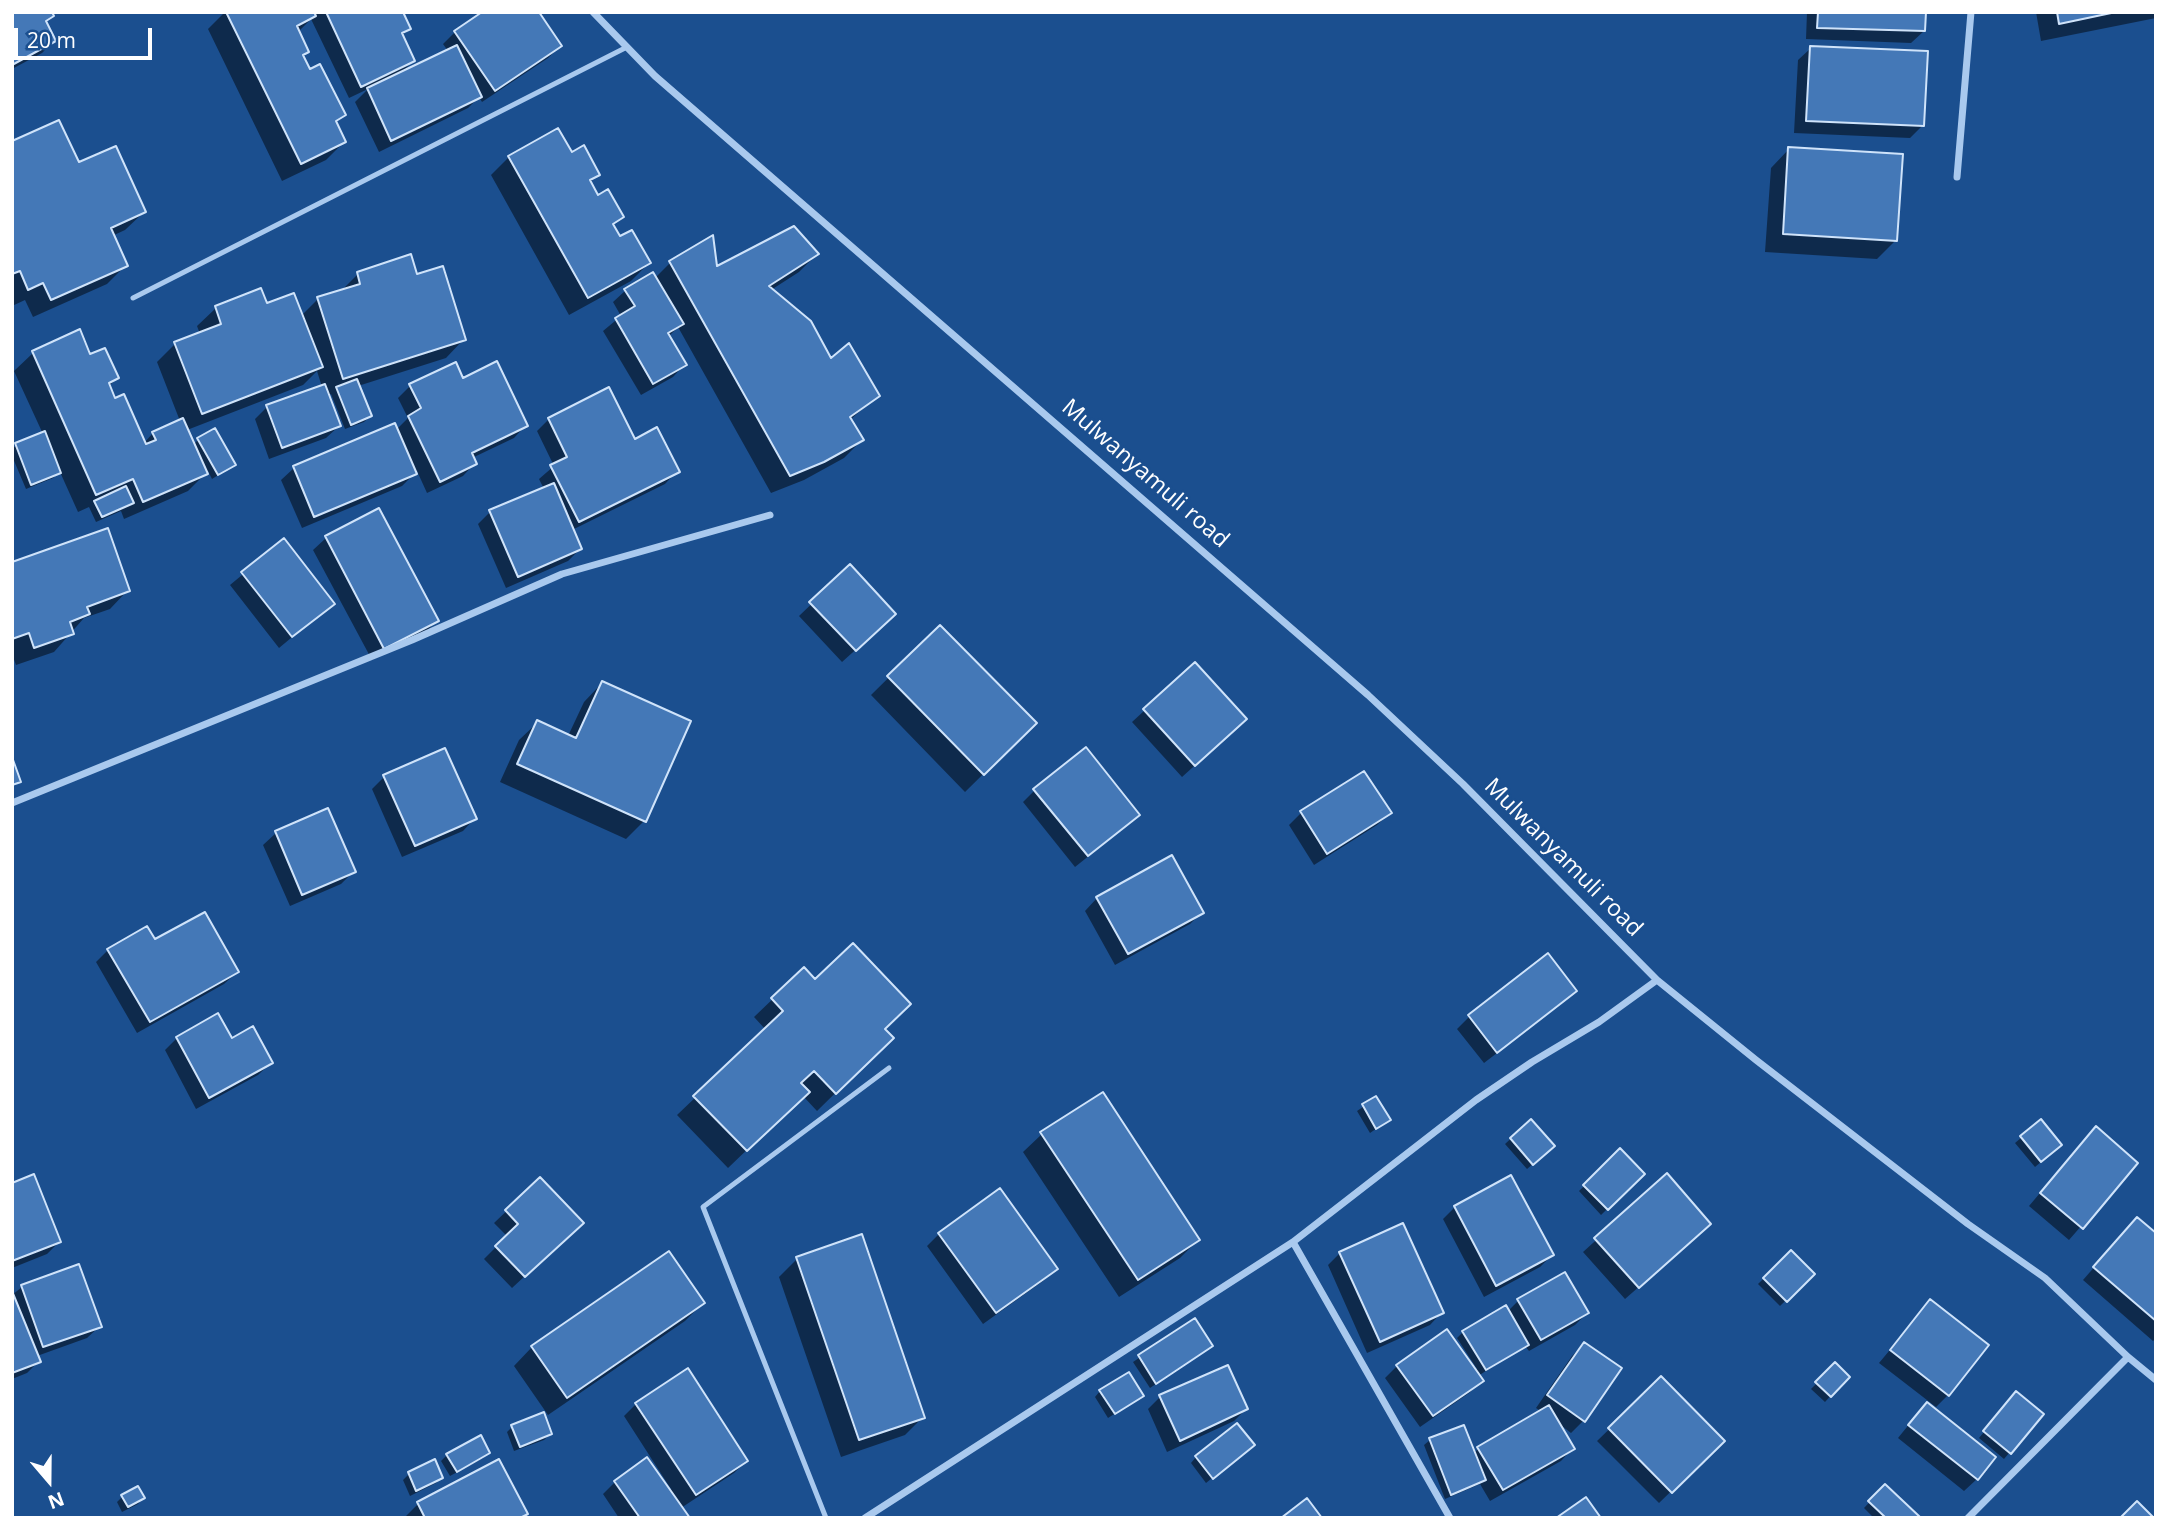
<!DOCTYPE html>
<html>
<head>
<meta charset="utf-8">
<style>
  body { margin:0 }
  #map { position:relative; width:2168px; height:1530px; overflow:hidden; background:#1b4f8f; font-family:"Open Sans",sans-serif }
  canvas { display:block }
  .frame { position:absolute; inset:0; border:14px solid #fff; pointer-events:none }
  .north { position:absolute; left:14px; top:1446px; width:70px; height:70px; -webkit-text-stroke:5px #1b4f8f; paint-order:stroke; rotate:160deg; font-size:19px; font-weight:700; line-height:28px; text-align:center; color:#fff }
  .north::after { content:''; display:block; margin:auto; width:24px; height:32px; background:#fff; clip-path:polygon(50% 0,100% 100%,50% 72%,0 100%) }
  .scale { position:absolute; left:14px; top:28px; width:138px; height:32px; box-sizing:border-box; border:4px solid #fff; border-top:0; padding-left:9px; font-size:21px; line-height:24px; white-space:nowrap; color:#fff; -webkit-text-stroke:5px #1b4f8f; paint-order:stroke }
</style>
</head>
<body>
<div id="map">
<canvas width="2168" height="1530"></canvas>
<div class="frame"></div>
<div class="north">N</div>
<div class="scale">20 m</div>
</div>
<script>
const g = document.querySelector('canvas').getContext('2d');
g.lineJoin = 'round';
function fillPath(path, color) {
  g.fillStyle = color;
  g.fill(path, 'evenodd');
}
function stroke(path, color, width, dash) {
  g.strokeStyle = color;
  g.lineWidth = width;
  g.lineCap = dash ? 'butt' : 'round';
  g.setLineDash(dash || []);
  g.stroke(path);
}
function label(font, color, halo, rows, align = 'center') {
  g.font = font + ' "Open Sans",sans-serif';
  g.lineWidth = 5;
  g.setLineDash([]);
  g.textBaseline = 'middle';
  g.strokeStyle = halo;
  g.fillStyle = color;
  for (const [text, x, y, turn = 0] of rows) {
    g.save();
    g.translate(x, y);
    g.rotate((+turn || 0) * Math.PI / 180);
    g.textAlign = isNaN(turn) ? turn : align;
    if (halo) g.strokeText(text, 0, 0);
    g.fillText(text, 0, 0);
    g.restore();
  }
}
fillPath(new Path2D(`
  M12,12l40,4 -7,7 9,18 -12,12 -30,16z
  M225,12h176l8,16 -8,8 12,25 -13,13 48,-23 -5,-7 12,-12 105,14 -12,12 -66,44 -3,-5 -11,11 -89,44 -24,-50 13,-13 -19,9 -38,-79 -13,13 9,19 -5,6 7,15 34,43 -8,8 9,19 -18,18 -44,21 -74,-152z
  M1807,12h117v19l-13,12 -105,-4z
  M2036,12h120v6l-115,23z
  M1811,48l111,78 -12,12 -116,-5 4,-73z
  M12,143l66,22 66,47 -19,18 -13,6 13,30 -18,18 -74,33 -8,-17 -13,6z
  M1789,149l107,91 -19,19 -112,-7 6,-84z
  M571,154l27,21 -9,8 8,15 24,19 -9,9 7,13 30,24 -18,18 -62,34 -78,-140 18,-18z
  M817,254l-18,18 -28,18 60,70 47,35 -28,25 12,20 -18,18 -40,22 -33,13 -93,-166 -10,10 17,27 -12,13 -32,18 -38,-64 18,-15 -8,-14 13,-12 28,-11 16,-16 46,6z
  M358,274l58,2 48,63 -18,19 -88,28 12,30 -6,6 -19,7 -14,-35 -3,1 11,31 -13,12 -57,21 -14,-40 12,-12 55,-20 -5,-16 -14,14 -116,45 6,15 6,-6 35,26 -22,14 -4,-8 -20,20 -64,28 -3,-8 -25,11 -7,-15 -11,5 -18,-40 -7,6 -27,11 -14,-33v-8l31,-14 -29,-63 19,-18 46,-21 10,24 28,22 -8,8 6,14 29,43 9,-10 27,-12 -23,-59 18,-18 25,-10 -3,-8 19,-18 50,-2 35,10 17,-17 22,-7z
  M462,380l64,45 -12,13 -42,20 3,5 -12,13 -36,17 -10,-22 -15,15 -100,42 -21,-48 13,-12 100,-43 2,5 12,-12 -10,-20 12,-12z
  M549,419l85,22 43,30 -12,13 -93,46 8,19 -12,12 -62,27 -28,-64 12,-12 54,-23 -5,-10 15,-13 -17,-35z
  M378,510l59,110 -12,13 -53,27 -59,-110 13,-12z
  M283,541l50,62 -54,45 -49,-63z
  M12,564l116,26 -18,19 -26,9 -30,34 -38,13 -4,-11z
  M850,567l32,59 -40,36 -43,-46z
  M940,627l95,96 -70,69 -94,-97z
  M1195,664l38,67 -51,46 -50,-55z
  M602,683l42,138 -18,18 -126,-57 19,-42 19,-18 30,14 16,-34z
  M1364,773l26,40 -13,12 -63,40 -25,-40 12,-12z
  M384,777l91,41 -12,13 -61,26 -30,-68z
  M1035,790l90,37 -50,40 -52,-65z
  M276,833l77,39 -12,12 -51,22 -27,-61z
  M1172,858l30,54 -12,12 -75,41 -30,-54 12,-13z
  M154,942l83,30 -13,12 -87,49 -41,-71 12,-12z
  M1547,956l28,35 -13,12 -78,60 -27,-34 12,-12z
  M804,969l11,12 68,49 -10,26 -56,55 -14,-15 -75,72 -51,-53 89,-85 -12,-13z
  M177,1038l94,25 -13,12 -62,34 -31,-59z
  M1376,1098l13,22 -19,13 -13,-22z
  M1530,1121l17,31 -20,17 -22,-25z
  M2041,1121l13,30 -19,16 -20,-24z
  M1042,1134l156,106 -18,18 -61,39 -96,-145z
  M2084,1141l52,22 -67,77 -40,-34z
  M1620,1151l23,23 -42,41 -22,-24z
  M1667,1176l30,60 -72,63 -42,-47z
  M540,1179l29,56 -57,53 -28,-29 23,-23 -13,-13z
  M12,1185l47,57 -12,12 -35,14z
  M1455,1207l97,48 -12,12 -56,30 -41,-78z
  M2125,1232l31,4v102l-3,3 -70,-61z
  M939,1234l116,35 -12,12 -60,43 -56,-78z
  M1791,1252l22,22 -33,32 -22,-22z
  M1340,1253l102,59 -12,13 -63,28 -39,-88z
  M669,1254l34,49 -18,18 -137,94 -34,-49 18,-19z
  M797,1259l126,158 -18,18 -64,22 -62,-180z
  M22,1287l78,39 -13,12 -50,18 2,5 -12,12 -15,6v-84z
  M1518,1301l69,12 -12,12 -46,26 -4,-5 -47,30 3,5 -12,12 -49,34 -35,-49 12,-12 77,5 3,-2 -20,-31 6,-6 44,-20z
  M1930,1302l18,93 -12,12 -57,-44z
  M1195,1321l16,25 -61,42 -17,-26z
  M1584,1344l-1,77 -12,12 -13,-10 15,25 -12,13 -71,40 -10,-17 -35,15 -21,-54 6,-5 33,-13 10,27 6,-6 63,-36 -6,-4 36,-52z
  M1835,1365l13,12 -23,25 -14,-13z
  M1661,1379l62,62 -64,62 -62,-62z
  M1100,1391l42,5 -34,22 -13,-21z
  M1160,1397l86,12 -12,12 -67,31 -19,-43z
  M2011,1399l31,15 -38,45 -25,-21z
  M636,1404l110,57 -12,12 -53,35 7,10h-69l-16,-24 12,-12 54,8 2,-1 -47,-73z
  M1915,1417l62,62 -13,12 -66,-53z
  M512,1427l38,7 -6,6 -30,11 -7,-19z
  M1247,1450l-41,33 -15,-20 5,-6z
  M488,1453l-5,5 -33,18 -9,-15 6,-6z
  M409,1474l32,4 -5,5 -26,13 -7,-16z
  M1885,1486l31,32h-42l-10,-10z
  M123,1496l20,2 -5,6 -16,8 -5,-10z
  M418,1504l108,9 -5,5h-114l-1,-2z`), '#0007');
const building = new Path2D(`
  M12,12h40l2,4 -8,5 10,20 -44,24z
  M226,12h88l2,4 -19,10 12,26 -6,3 7,14 10,-5 26,51 -10,6 10,21 -45,22z
  M326,12h77l8,17 -9,4 13,28 -54,26z
  M482,12h57l23,34 -67,45 -41,-60z
  M1818,12h108l-1,19 -108,-3z
  M2057,12h59l-57,12z
  M457,45l25,52 -91,44 -24,-53z
  M1810,46l118,5 -4,75 -118,-5z
  M59,120l20,42 37,-16 30,66 -35,16 17,38 -77,34 -8,-17 -15,7 -8,-19 -8,3v-133z
  M558,128l14,24 12,-7 16,30 -10,5 8,15 10,-6 16,28 -11,7 7,12 12,-6 19,33 -63,35 -80,-142z
  M1788,147l115,7 -6,87 -114,-7z
  M794,226l25,28 -50,32 42,35 20,37 18,-15 31,53 -30,21 14,23 -40,22 -34,14 -121,-215 44,-26 4,31z
  M411,254l6,20 26,-8 23,74 -123,39 -26,-82 43,-13 -3,-12z
  M653,272l31,52 -16,9 19,32 -34,19 -38,-66 20,-12 -11,-17z
  M261,288l6,15 27,-10 29,74 -121,47 -28,-72 47,-18 -6,-18z
  M80,329l10,25 15,-6 14,30 -10,5 6,15 9,-4 22,50 10,-4 -4,-8 31,-14 25,56 -65,28 -10,-23 -37,16 -64,-144z
  M497,361l31,65 -56,27 5,11 -37,18 -32,-66 13,-8 -12,-24 47,-22 7,16z
  M357,379l15,37 -21,9 -15,-38z
  M325,384l16,42 -59,22 -16,-43z
  M609,387l26,52 22,-12 23,45 -101,50 -29,-57 17,-8 -19,-39z
  M395,423l22,51 -103,43 -21,-51z
  M215,428l21,37 -18,10 -21,-37z
  M45,431l16,42 -30,12 -16,-42z
  M554,483l28,66 -64,28 -29,-67z
  M126,486l8,17 -32,14 -8,-16z
  M379,508l60,113 -55,28 -59,-113z
  M108,528l22,63 -43,16 3,7 -20,8 4,12 -40,14 -5,-15 -17,6v-77z
  M284,538l51,66 -43,33 -51,-65z
  M850,564l46,50 -40,37 -47,-49z
  M940,625l97,98 -53,52 -97,-99z
  M1195,662l52,57 -52,47 -52,-57z
  M602,681l89,40 -45,101 -129,-58 20,-44 39,18z
  M1086,747l54,68 -52,41 -55,-67z
  M445,748l32,71 -62,27 -32,-71z
  M12,757l9,25 -9,3z
  M1364,771l28,42 -65,41 -27,-43z
  M328,808l28,64 -54,23 -27,-64z
  M1172,855l32,58 -76,41 -32,-57z
  M205,912l34,60 -89,50 -43,-73 40,-23 8,13z
  M853,943l58,61 -26,25 9,9 -58,56 -22,-23 -13,12 9,9 -63,59 -54,-55 90,-85 -12,-13 33,-31 11,12z
  M1548,953l29,38 -80,62 -29,-38z
  M218,1013l14,25 21,-12 20,37 -64,35 -33,-61z
  M1103,1092l97,148 -62,40 -98,-148z
  M1376,1096l15,24 -15,9 -14,-25z
  M1531,1119l24,27 -22,19 -23,-27z
  M2041,1119l21,26 -21,17 -21,-26z
  M2096,1126l42,37 -55,66 -43,-36z
  M1620,1148l25,26 -37,36 -25,-25z
  M1667,1173l44,51 -72,64 -45,-50z
  M34,1174l27,68 -49,19v-78z
  M1511,1175l43,80 -58,31 -42,-80z
  M540,1177l44,46 -59,54 -30,-31 23,-22 -13,-14z
  M1000,1188l58,81 -62,44 -58,-80z
  M2137,1217l19,16v88l-63,-54z
  M1403,1223l41,90 -64,29 -41,-90z
  M862,1234l63,184 -66,22 -63,-183z
  M1791,1250l24,24 -28,28 -24,-24z
  M669,1251l36,52 -138,95 -36,-52z
  M79,1264l23,63 -59,20 -22,-62z
  M1565,1272l24,41 -48,27 -24,-41z
  M12,1291l29,71 -29,11z
  M1930,1299l59,46 -40,51 -59,-46z
  M1506,1305l23,40 -43,25 -24,-39z
  M1195,1318l18,28 -57,38 -18,-29z
  M1447,1329l37,52 -51,35 -37,-51z
  M1584,1342l38,26 -37,54 -38,-27z
  M1835,1362l15,15 -19,20 -16,-15z
  M1228,1365l20,44 -68,32 -21,-46z
  M688,1368l60,93 -52,34 -61,-92z
  M1129,1372l15,24 -29,18 -16,-24z
  M1661,1376l64,65 -53,52 -64,-65z
  M2016,1391l28,23 -33,40 -28,-23z
  M1927,1402l69,55 -18,23 -70,-55z
  M1549,1405l26,44 -72,41 -26,-43z
  M544,1412l8,22 -32,13 -9,-22z
  M1237,1423l18,22 -42,34 -18,-23z
  M1464,1425l22,55 -35,15 -22,-57z
  M481,1435l9,18 -33,19 -11,-18z
  M647,1457l43,61h-50l-26,-37z
  M435,1459l8,19 -27,13 -8,-19z
  M499,1459l29,55 -8,4h-95l-8,-16z
  M1885,1484l35,33 -1,1h-33l-18,-17z
  M138,1486l7,12 -17,9 -7,-12z
  M1586,1497l15,21h-45z
  M1307,1498l15,20h-41z
  M2137,1501l17,17h-34z`);
fillPath(building, '#4478b7');
stroke(building, '#cfe3fa', 2);
stroke(new Path2D(`
  M133,298l494,-251
  M826,1518l-123,-311 186,-139`), '#a9c9ee', 5);
stroke(new Path2D(`
  M593,12l62,64 713,619 95,89 194,196 99,80 212,164 77,54 83,79 -160,161
  M1957,177l14,-165
  M12,803l400,-163 150,-66 208,-59
  M1293,1242l157,276
  M2128,1357l28,23
  M865,1518l428,-276 183,-142 56,-38 67,-40 58,-42`), '#a9c9ee', 7);
label('23px', '#fff', '#1b4f8f', [
  ["Mulwanyamuli road",1145,474,41],
  ["Mulwanyamuli road",1563,858,45]
]);
</script>
</body>
</html>
